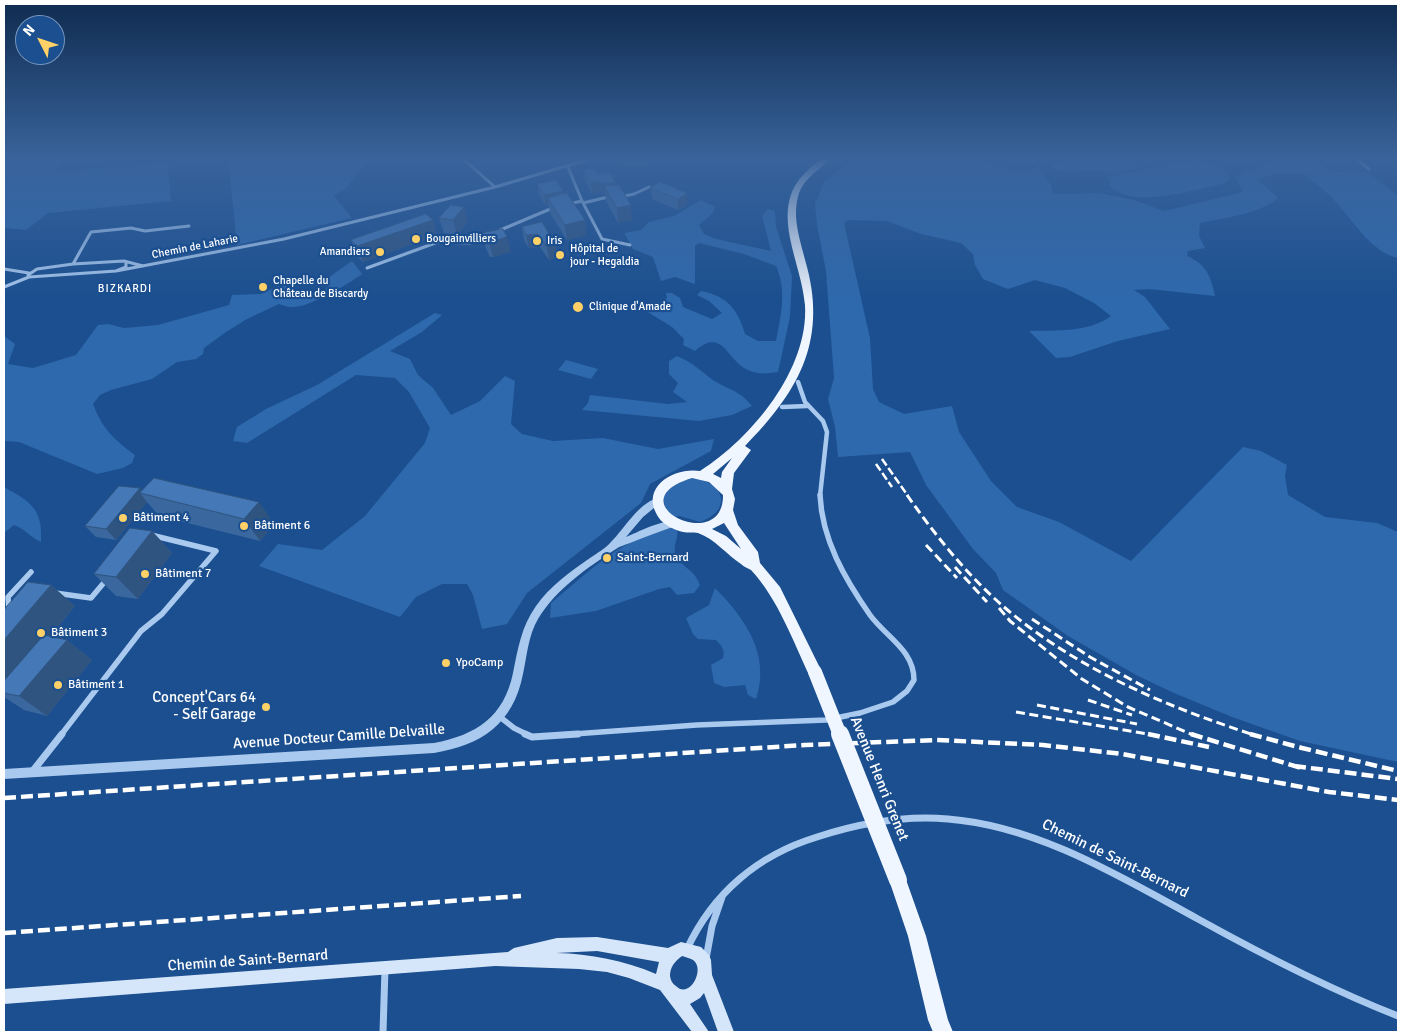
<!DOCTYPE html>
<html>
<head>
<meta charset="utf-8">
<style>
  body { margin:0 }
  #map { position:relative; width:1402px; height:1036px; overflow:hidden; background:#1b4f8f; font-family:Signika,sans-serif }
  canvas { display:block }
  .frame { position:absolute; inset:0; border:5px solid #fff; pointer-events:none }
  .north { position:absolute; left:15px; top:15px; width:50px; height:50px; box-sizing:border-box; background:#1b4f8f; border:1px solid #7695bc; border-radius:50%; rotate:311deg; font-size:14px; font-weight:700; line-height:20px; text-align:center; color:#fff }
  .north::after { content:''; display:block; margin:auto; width:18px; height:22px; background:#ffd166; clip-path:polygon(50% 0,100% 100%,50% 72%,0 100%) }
</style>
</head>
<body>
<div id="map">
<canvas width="1402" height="1036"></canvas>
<div class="frame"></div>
<div class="north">N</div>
</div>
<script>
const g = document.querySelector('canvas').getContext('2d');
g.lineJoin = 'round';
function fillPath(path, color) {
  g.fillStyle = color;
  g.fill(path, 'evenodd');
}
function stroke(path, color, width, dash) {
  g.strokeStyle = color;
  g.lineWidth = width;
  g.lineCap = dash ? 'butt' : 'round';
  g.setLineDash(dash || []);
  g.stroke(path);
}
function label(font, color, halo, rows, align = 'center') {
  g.font = font + ' Signika,sans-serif';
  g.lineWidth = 4.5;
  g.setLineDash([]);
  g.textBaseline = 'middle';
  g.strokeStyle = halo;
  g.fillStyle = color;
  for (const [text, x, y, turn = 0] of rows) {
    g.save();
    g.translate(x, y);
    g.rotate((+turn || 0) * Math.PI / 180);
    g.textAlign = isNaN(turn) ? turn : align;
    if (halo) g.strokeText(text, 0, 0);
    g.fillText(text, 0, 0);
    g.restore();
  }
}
fillPath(new Path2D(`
  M4,157h63l-12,14 113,-7 3,37 -123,12 -22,17 -22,-2z
  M228,157h152l-16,9 -18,22 -12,8 18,22 -115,27z
  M859,157h108l52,16 20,-5 12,17 2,9 46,-1 35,7 30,11 79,-19 -8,-16 39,-15 -9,-4h48l18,15 35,-1 32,25v62c-28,-6 -46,-40 -65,-59 -9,-10 -20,-18 -30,-26h-26l-19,7 20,18c-21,17 -51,19 -78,25l-1,13 6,12 -17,3 -1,5c19,8 24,20 28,40l-66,-7 -15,1 11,7 25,32 -52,12 -48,16 -14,1 -27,-27c27,-1 59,2 82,-15l-17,-13 -29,-15 -30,-8 -27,9 -25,-10 -8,-14 -2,-11 -12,-11 -40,-9 -34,-13 -39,-1 -4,3 26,115 3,51 6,13 25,12 48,-8 7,26 32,49 26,26 42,15 72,39 112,-114 18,4 26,14 -2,11 3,19 37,22 52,6 21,9v230l-98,-21 -68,-24 -58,-24 -36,-17 -70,-40 -65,-46 -7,-17 -23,-24 -47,-64 -16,-33 -72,5 -3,-30 -7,-28 6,-21 -8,-107 -9,-46 -2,-22 10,-22 20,-15z
  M1063,157h78l-8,2 8,7 -27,8 -15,-4h-13l-13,2 -20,-3v-4l11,-5z
  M1203,159l2,2 -5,1 19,5 10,8 1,4 -7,5c-29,5 -90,26 -113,2v-7l-4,-2z
  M701,200l14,7 -2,6 -14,12 5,9 12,5 55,12 -9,-35 6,-7 7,2 1,16 16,49 -2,41 -12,55c-12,2 -22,3 -34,-4 -18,-12 -23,-40 -49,-17l-12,-6 1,-6 -12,-12 -26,-16 21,-13 -1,-5h6l8,5 3,9 29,12 10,-6 -13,-12 -12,-6 4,-4c26,5 37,18 44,43l13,7h18c5,-26 11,-51 0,-75l-32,-12 -45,-11 -4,3v38l-20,-7 -14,4 -8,-24 -20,-8 -9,-16 17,-3 8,-8 25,-6z
  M352,261l10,13c-14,10 -55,35 -71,33 -4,0 -8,-2 -12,-3l-32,15 -21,13 -22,16 -1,6 -7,5 -19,3 -25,17 -41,11 -11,5 -7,9c9,24 21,36 42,51l-3,8 -9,5 -26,6 -78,-32 -15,-1v-105l11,8 -7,20 25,4 43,-13 22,-30 10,-1 16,4 34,-3 71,-20 3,-10 29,-1 18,-8h13l-1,11 32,-5 5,-6v-8z
  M435,313l7,2 -20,17 -32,19 20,8 8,16 15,13 18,27 29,-14 25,-25 10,5 -4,43 11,10 31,7 50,-3 55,11 56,-10 -3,12 -61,33 -9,19 -114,90 -20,31 -25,5 -9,-34 -6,-11h-25l-26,13 -16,20 -141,-51 19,-22 44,6 43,-34 60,-73 5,-15 -21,-36 -14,-14 -39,-3 -109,68 -14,-2 4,-14 29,-18 51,-24z
  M677,356c15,6 24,15 36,24 15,10 27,10 39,26l-20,9 -33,6 -117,-11 6,-7 2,-8 78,9 19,-2 -14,-10 5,-9 -9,-9v-13z
  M566,360l32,9 -7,10 -33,-9z
  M692,478c32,3 42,32 8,44l-20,-6 -7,1c-20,-20 -4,-35 19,-39z
  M4,487c27,15 39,22 37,55 -12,-5 -15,-13 -27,-17l-10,8z
  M671,528l6,2c2,10 -6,17 0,27 7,12 17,12 23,28l-6,8 -17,2 -7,-8 -11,2 -63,22 -46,7 1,-15c35,-29 74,-68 120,-75z
  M715,588c30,30 56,67 41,111l-8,-4 -3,-10 -21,2 -10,-4 -3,-18 12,-7c2,-8 -1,-12 -7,-18l-18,-1 -5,-5 -7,-16 23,-13z`), '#2e69ad');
stroke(new Path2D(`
  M461,157l34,30
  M1032,157l2,4
  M1354,157l15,12
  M568,167l14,34 20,38 28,6
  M620,197l14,-3 15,-7
  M583,203l29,-7
  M568,204l14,-3
  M498,231l57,-24
  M73,264l18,-32 40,-4 14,3 44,-5
  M367,268l71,-26 32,1 18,-8
  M4,269l25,4
  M116,271l168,-32 211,-52 102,-30
  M29,277l-1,-2 9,-6 36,-5 51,-3 19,5
  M4,287l25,-10 87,-6 10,-4v-5`), '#a9c9ee', 3);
stroke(new Path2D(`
  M798,382l7,20 18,19 4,11 -7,64
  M782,407l25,-1`), '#a9c9ee', 4.5);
stroke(new Path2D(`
  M55,593l36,5 16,-19
  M9,610l-1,-13 23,-25
  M500,717l14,11 14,7
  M61,735l80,-104 21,-17 54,-63 -65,-16
  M560,735l137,-10 129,-5 34,-7 33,-11 14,-11 7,-11c0,-30 -28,-43 -44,-65 -25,-36 -48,-75 -50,-120`), '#a9c9ee', 5.5);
stroke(new Path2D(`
  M525,734l7,3 46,-3
  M32,772l30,-38
  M687,949c26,-56 71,-94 130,-112 43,-14 86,-22 131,-18 90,7 173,58 250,100 65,36 131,70 200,97
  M706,959l6,-33 10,-29
  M383,1032l2,-63`), '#a9c9ee', 7);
fillPath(new Path2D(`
  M657,498l3,1 1,2 -1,2 -17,14 -17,20c13,-5 36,-18 50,-15l1,2 -1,2c-16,5 -31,11 -46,17 -5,2 -10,3 -14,6 -29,19 -60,40 -78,70 -10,17 -11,37 -15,55 -10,50 -41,71 -89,79l-430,26v-10l430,-26c42,-8 70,-26 79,-70 5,-24 8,-46 23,-67 14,-20 34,-34 54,-48 7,-5 15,-9 21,-16 14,-14 26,-37 46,-44z`), '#a9c9ee');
fillPath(new Path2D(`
  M597,937l71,11 13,-6 20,5 8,8 2,5 1,15 22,57h-16l-14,-39 -4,5 -10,6 19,28h-17l-32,-42 -31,-12 -22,-6 -28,-3 -84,-3 -491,38v-15l504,-37 6,-4 43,-10zM597,951l62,11 -3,12c-33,-14 -65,-20 -100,-21zM682,956c3,1 8,2 11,4 13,9 -4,40 -17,26 -4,-3 -5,-5 -6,-10 0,-9 5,-15 12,-20z`), '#d6e6fa');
fillPath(new Path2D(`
  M824,157h8c-11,12 -27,20 -33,36 -8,25 2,49 8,74 20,76 -10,126 -62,179l6,4 -17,23 -2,16 3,10 -2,11 5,15 20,27 2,11 20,24 42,85 -2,5 -5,2 -5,-2c-17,-36 -32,-78 -59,-107 -3,-2 -7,-3 -10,-6 -14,-9 -26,-25 -43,-31 -5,-1 -10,0 -15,-1 -10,-2 -23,-9 -27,-19 -14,-28 20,-46 44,-42 52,-33 109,-102 105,-166 -3,-44 -38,-96 1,-133 5,-6 12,-10 18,-15zM732,458l-10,14 -1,6 -8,-4zM692,478l17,4 14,13c1,61 -110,7 -31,-17zM724,523l17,26 -15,-13 -14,-7z
  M898,871l6,3 22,62 22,84 5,12h-20l-5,-12 -20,-84 -19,-56 3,-6z`), '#f0f6ff');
stroke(new Path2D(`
  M882,459l26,37
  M876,464l16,23`), '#fff', 2.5, [8, 3]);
stroke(new Path2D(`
  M907,495c28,40 60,80 97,112 72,62 161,99 250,128
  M926,545l31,33
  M955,567l32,35
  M999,608l11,13 72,58 46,28 65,28
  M1032,619l58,38 60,33
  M1088,700l44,15
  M1037,705l100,19
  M1016,712l138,23`), '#fff', 3, [9, 4.5]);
stroke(new Path2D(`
  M1148,734l61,13
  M1191,734l110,34
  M1250,734l52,14 96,23
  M1294,766l104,13
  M4,798l801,-53 132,-5 106,5 79,9 207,38 69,8
  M4,933l517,-37`), '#fff', 4.5, [12, 5]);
stroke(new Path2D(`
  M815,672l25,63`), '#f0f6ff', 14);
stroke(new Path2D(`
  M840,734l58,146`), '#f0f6ff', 18);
fillPath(new Path2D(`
  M614,157h44v1l-9,4v4h-26l-1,-3 -8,-4z
  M583,170l32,12 1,3 16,35 -14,3 -12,-22 -1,-7 -3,1 -1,-3 -9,2 -7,-13z
  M660,182l27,23 -9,5 -26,-11 -1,-11z
  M537,184l26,7v3l22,26 1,15 -19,5 -17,-27 -1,-7h-3l-7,-11z
  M439,218l29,4 -11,13 -13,-2z
  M433,220l4,15 -74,27 -6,-6 -6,-16z
  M542,222l13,22 2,13 -8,3 -9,-13 -11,1 -5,-8 -2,-13z
  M482,233l29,19 -18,5h-3l-4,-9z
  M140,488l2,3 132,33 -14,17 -101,-25 -12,-14 -31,38 -20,-3 -11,-11z
  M152,531l20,22 -34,46 -22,-3 -22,-22z
  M51,585l24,21 -24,30 16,4 25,20 -45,56 -23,-6 -20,-13v-87z`), '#3a679d');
fillPath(new Path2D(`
  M645,157h13v1l-9,4v-3z
  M600,181l1,11 -9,2 -1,-11z
  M615,182l1,11 -12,-7 1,8 -3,1 -1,-11z
  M563,191l1,11 -16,-4 1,8h-3l-2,-11z
  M687,193v12l-9,5v-11z
  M631,205l1,15 -14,3 -1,-15z
  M464,207l4,15 -11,13 -4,-15z
  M433,220l4,15 -74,27 -6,-16z
  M585,220l1,15 -19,5 -2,-15z
  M538,234l2,13 -11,1 -3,-13z
  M507,237l4,15 -18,5 -4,-15z
  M555,244l2,13 -8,3 -2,-13z
  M140,488l4,6 -4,-1 7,9 -31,38 -10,-11z
  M259,502l15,22 -14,17 -16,-22z
  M152,531l20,22 -34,46 -22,-22z
  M51,585l24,21 -70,87h-1v-53z
  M67,640l25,20 -45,56 -28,-20z`), '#305480');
const building = new Path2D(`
  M626,157h20l3,2h-27z
  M594,168l4,6 12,-2 5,10 -14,2 -1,-3 -9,2 -8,-13z
  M556,180l7,11 -19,4 -7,-11z
  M660,182l27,11 -9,6 -27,-11z
  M619,185l12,20 -14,3 -13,-22z
  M567,193l18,27 -20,5 -17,-27z
  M451,205l13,2 -11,13 -14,-2z
  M426,214l7,6 -76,26 -6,-6z
  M542,222l13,22 -8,3 -9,-13 -12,1 -4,-8z
  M503,229l4,8 -18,5 -3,-1 -4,-8z
  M154,478l105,24 -15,17 -104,-26z
  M119,486l21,2 -34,41 -21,-3z
  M130,528l22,3 -36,46 -22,-3z
  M28,582l23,3 -47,55v-30z
  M44,635l23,5 -48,56 -15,-3v-12z`);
fillPath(building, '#4478b7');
stroke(building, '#305480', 1);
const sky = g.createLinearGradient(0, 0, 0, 303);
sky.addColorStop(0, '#0f2b4f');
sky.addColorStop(0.52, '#39639b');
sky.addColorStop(1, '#39639b00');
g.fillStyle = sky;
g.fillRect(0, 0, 1402, 303);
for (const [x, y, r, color] of [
  [416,239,5,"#ffd166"],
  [537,241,5,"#ffd166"],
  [380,252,5,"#ffd166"],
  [560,255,5,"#ffd166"],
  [263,287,5,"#ffd166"],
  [578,307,6,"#ffd166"],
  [123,518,5,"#ffd166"],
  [244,526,5,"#ffd166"],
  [607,558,5,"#ffd166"],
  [145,574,5,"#ffd166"],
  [41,633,5,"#ffd166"],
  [446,663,5,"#ffd166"],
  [58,685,5,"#ffd166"],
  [266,707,5,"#ffd166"]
]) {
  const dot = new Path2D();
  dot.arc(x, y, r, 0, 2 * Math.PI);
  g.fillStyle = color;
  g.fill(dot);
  stroke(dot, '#1b4f8f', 2);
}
label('11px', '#fff', '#1b4f8f', [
  ["Bougainvilliers",426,239],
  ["Iris",547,241],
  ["Hôpital de",570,249],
  ["jour - Hegaldia",570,262],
  ["Amandiers",370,252,"right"],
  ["Chapelle du",273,281],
  ["Château de Biscardy",273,294],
  ["Clinique d'Amade",589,307]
], 'left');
label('11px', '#fff', '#1b4f8f', [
  ["Chemin de Laharie",195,247,-11]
]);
g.letterSpacing = '1px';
label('11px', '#fff', '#1b4f8f', [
  ["BIZKARDI",125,289]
]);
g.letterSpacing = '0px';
label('12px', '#fff', '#1b4f8f', [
  ["Bâtiment 4",133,518],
  ["Bâtiment 6",254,526],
  ["Saint-Bernard",617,558],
  ["Bâtiment 7",155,574],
  ["Bâtiment 3",51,633],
  ["YpoCamp",456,663],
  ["Bâtiment 1",68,685]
], 'left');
label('15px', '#fff', '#1b4f8f', [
  ["Concept'Cars 64",256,698],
  ["- Self Garage",256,715]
], 'right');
label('15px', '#fff', '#1b4f8f', [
  ["Avenue Docteur Camille Delvaille",339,737,-4],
  ["Avenue Henri Grenet",879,779,68],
  ["Chemin de Saint-Bernard",1115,859,26],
  ["Chemin de Saint-Bernard",248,961,-4]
]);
</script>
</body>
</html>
